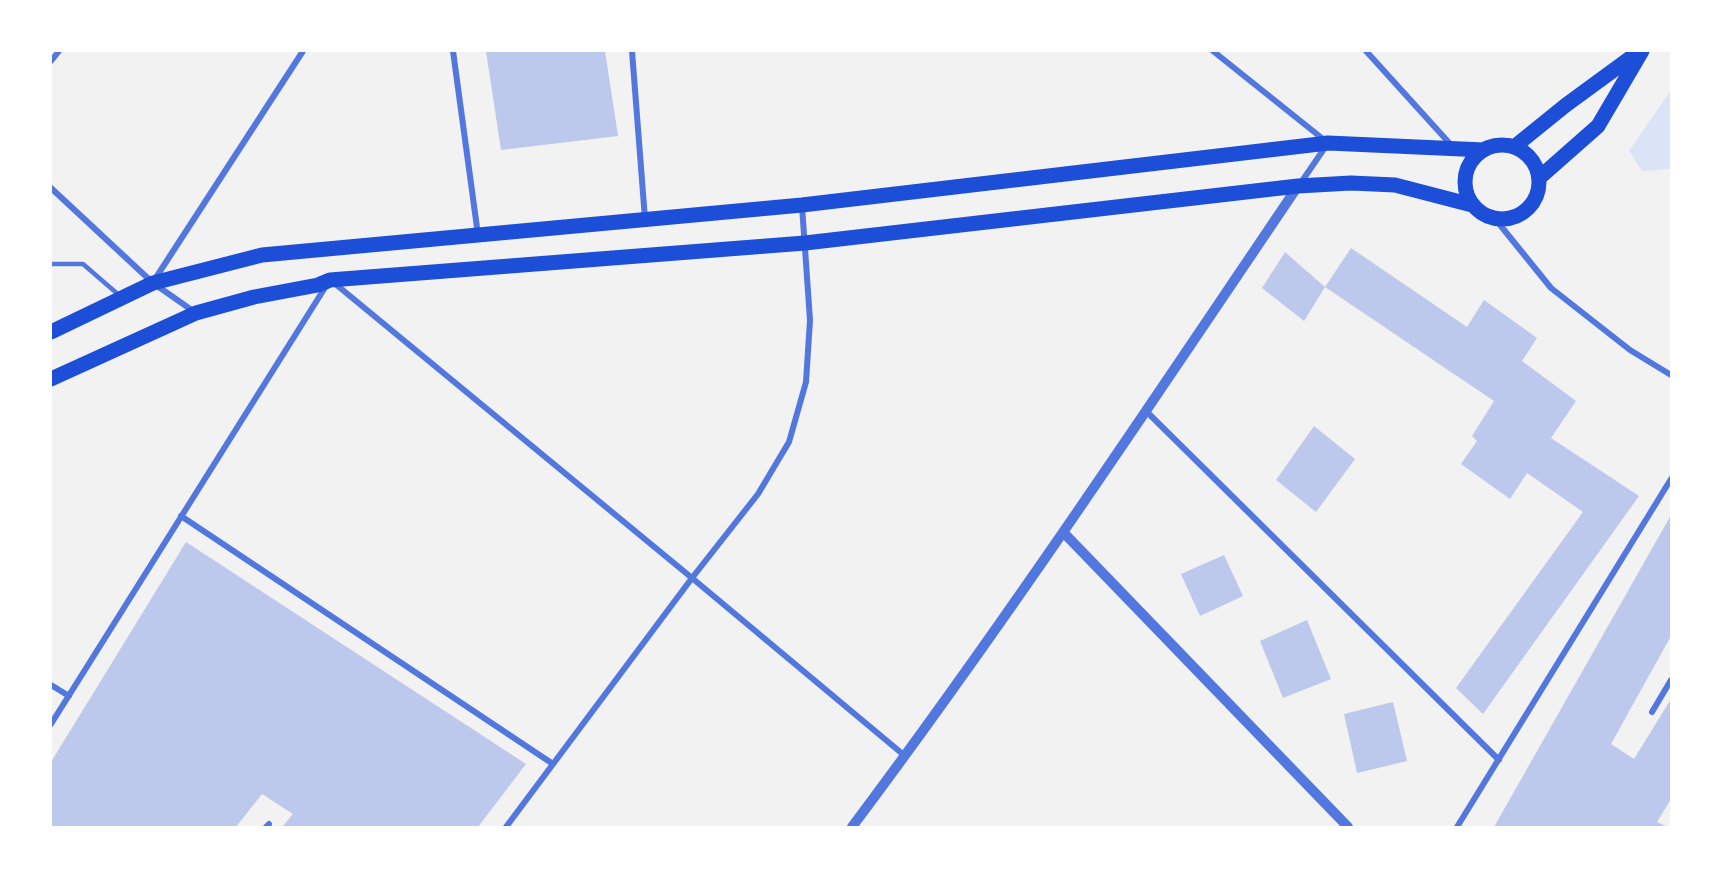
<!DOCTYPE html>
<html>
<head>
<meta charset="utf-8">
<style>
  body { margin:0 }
  #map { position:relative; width:1722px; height:878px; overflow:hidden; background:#f2f2f2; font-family:"Playfair Display",serif }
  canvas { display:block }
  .frame { position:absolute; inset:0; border:52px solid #fff; pointer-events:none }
</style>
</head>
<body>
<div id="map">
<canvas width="1722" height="878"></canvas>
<div class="frame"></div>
</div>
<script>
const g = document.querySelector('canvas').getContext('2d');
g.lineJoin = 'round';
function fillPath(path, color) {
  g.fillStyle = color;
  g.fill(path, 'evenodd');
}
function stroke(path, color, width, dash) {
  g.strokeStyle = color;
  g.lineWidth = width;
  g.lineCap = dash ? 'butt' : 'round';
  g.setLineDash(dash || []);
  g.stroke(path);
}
fillPath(new Path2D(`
  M1671,90v79l-29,2 -13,-20z`), '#dbe4f7');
fillPath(new Path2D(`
  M486,51h119l13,85 -117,14z
  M1351,248l116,79 17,-27 53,38 -15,23 54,40 -25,37 88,58 -156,218 -27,-26 127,-176 -56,-39 -17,26 -49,-35 16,-23 -5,-5 22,-35 -169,-114z
  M1285,252l40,35 -21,34 -42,-33z
  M1314,426l41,33 -39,53 -40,-32z
  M1671,515v121l-60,108 23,15 37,-60v100l-14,23 11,5h-174z
  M186,542l340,222 -48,63h-196l11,-13 -31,-20 -26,33h-185v-65z
  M1224,555l19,41 -43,20 -19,-42z
  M1307,620l24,59 -48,19 -23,-57z
  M1393,702l14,59 -50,12 -13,-59z`), '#bdc9ec');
stroke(new Path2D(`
  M51,264h32l37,32`), '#5277de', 4.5);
stroke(new Path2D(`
  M453,51l25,184
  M632,51l13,168
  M1213,51l115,92 -28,41
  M1366,51l86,95
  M51,61l8,-10
  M51,188l102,95 43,30
  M1496,220l55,68 79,62 41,25
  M155,279l148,-228
  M333,282l359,296 213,178
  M1146,411l353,349
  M181,516l372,248
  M51,685l18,11
  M1652,712l19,-32
  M51,724l275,-438
  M266,827l3,-3
  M506,827l186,-249 66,-84 31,-52 17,-60 4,-62 -8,-114
  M1457,827l214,-348`), '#5277de', 6);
stroke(new Path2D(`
  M1064,533l284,294
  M852,827c156,-208 300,-425 446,-641`), '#5277de', 10);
stroke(new Path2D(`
  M1465 182a37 37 0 1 1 74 0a37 37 0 1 1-74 0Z
  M1514,147l52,-42 71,-52
  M1539,178l59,-52 44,-75
  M51,332l102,-49 109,-28 540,-50 526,-62 156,7
  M51,379l145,-66 58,-16 64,-12 12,-5 475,-37 493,-57 53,-3 44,2 77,20`), '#1d4ed8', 15);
</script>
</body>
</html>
